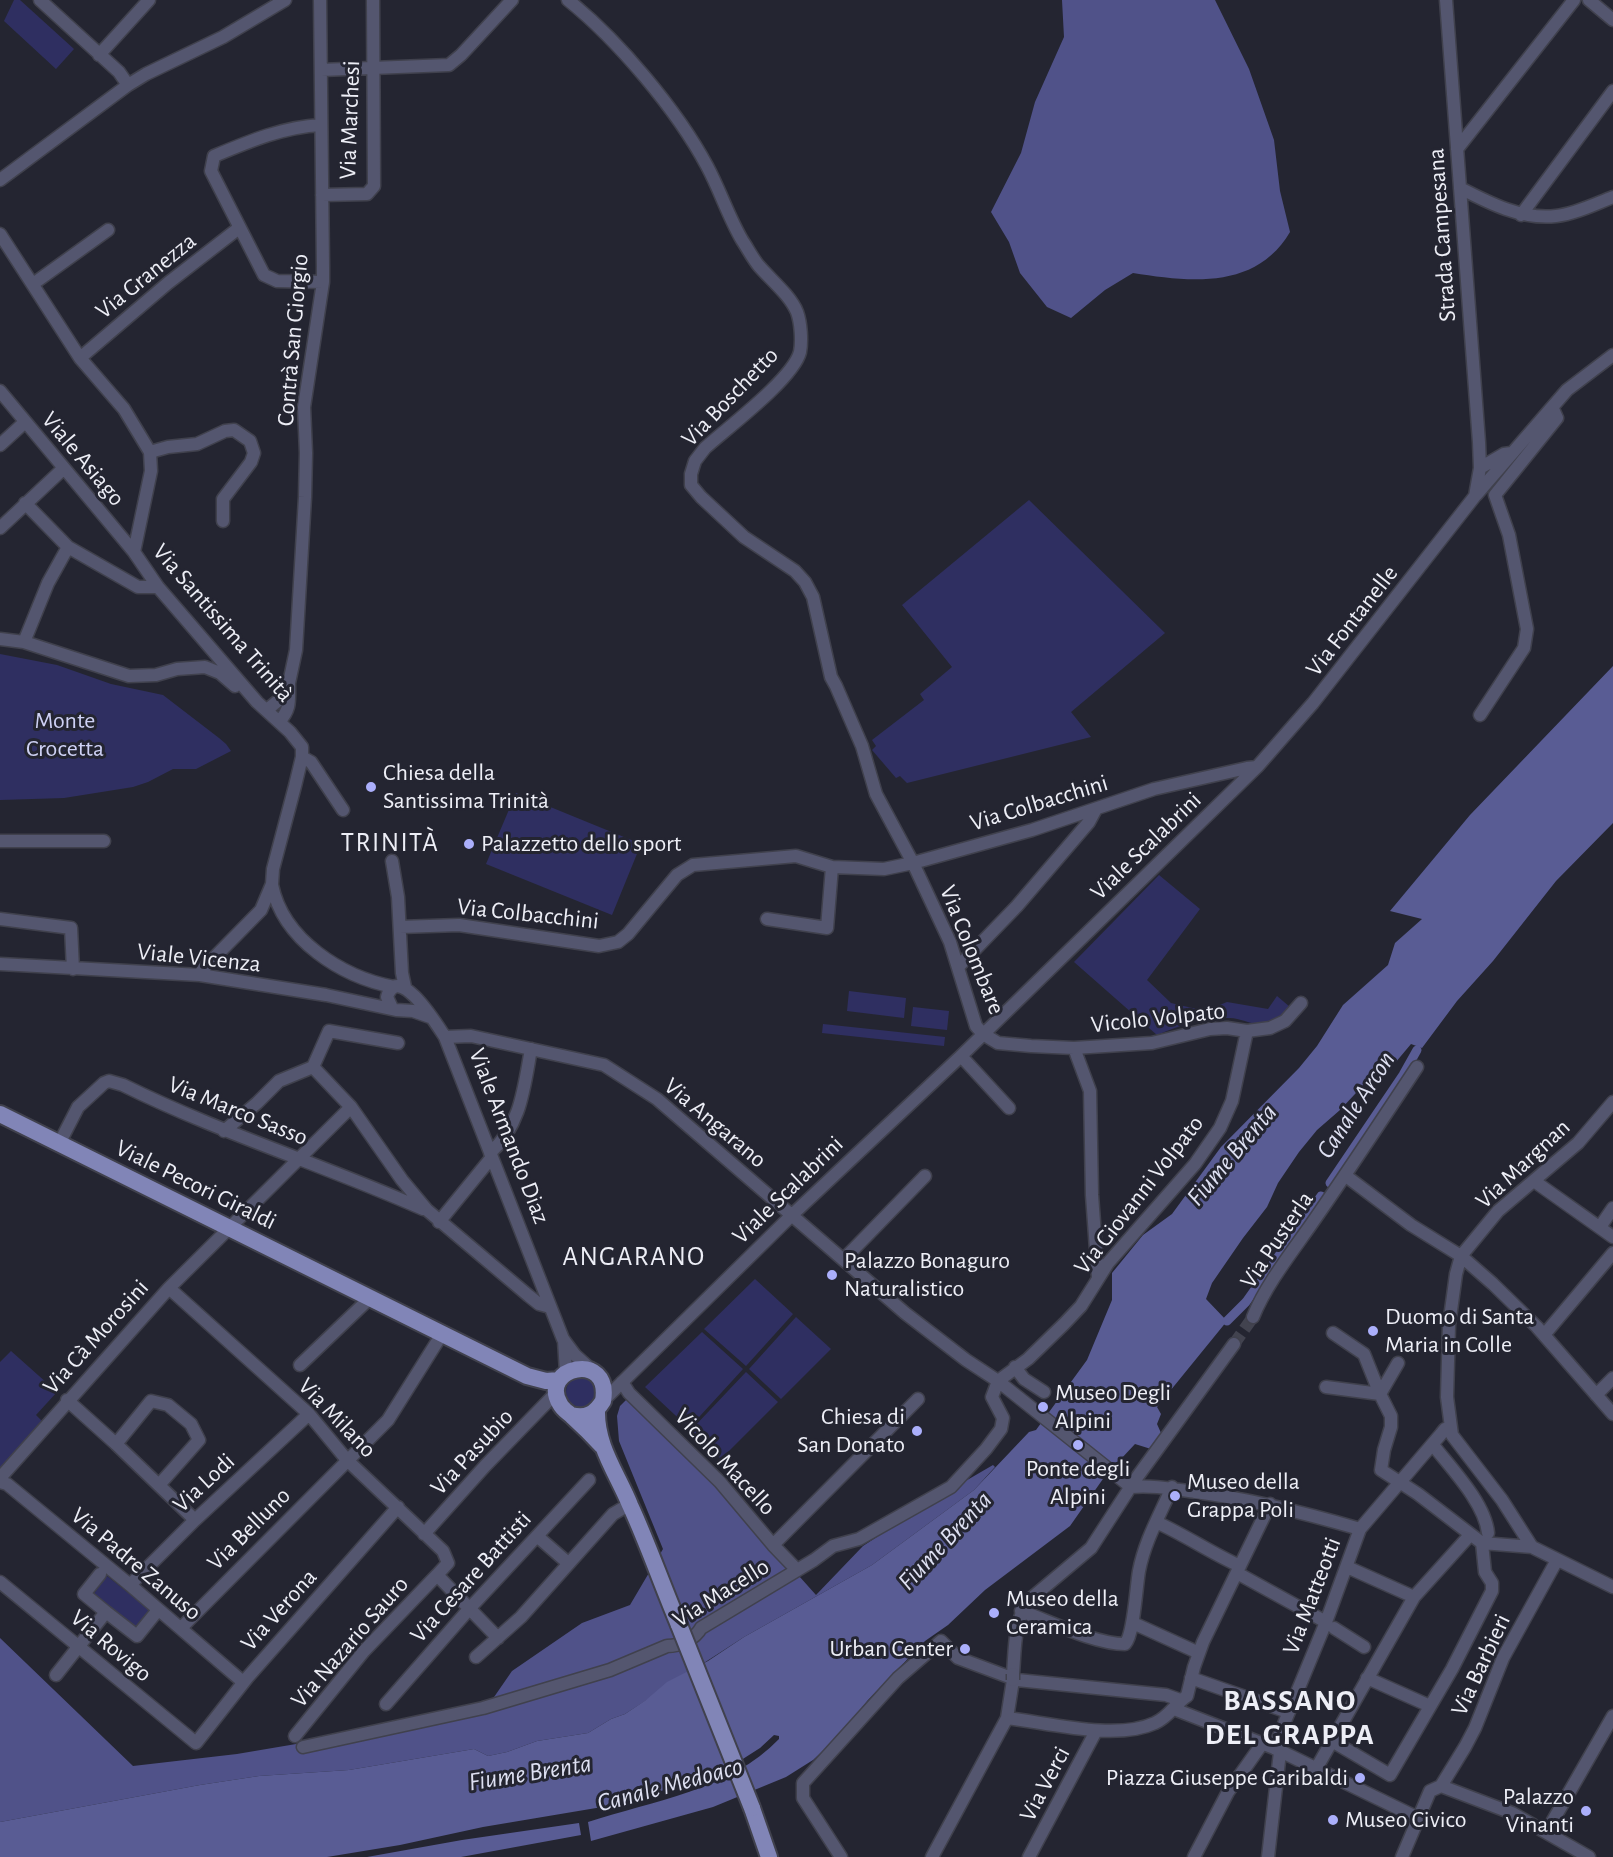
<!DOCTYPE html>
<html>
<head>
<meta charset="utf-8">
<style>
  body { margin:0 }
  canvas { display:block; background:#242531 }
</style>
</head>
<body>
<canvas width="1613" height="1857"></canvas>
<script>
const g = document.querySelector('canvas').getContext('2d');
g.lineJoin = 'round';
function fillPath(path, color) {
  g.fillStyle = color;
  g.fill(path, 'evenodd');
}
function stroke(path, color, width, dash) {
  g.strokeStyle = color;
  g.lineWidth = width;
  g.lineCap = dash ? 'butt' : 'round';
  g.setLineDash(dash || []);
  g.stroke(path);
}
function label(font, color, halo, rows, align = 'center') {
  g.font = font + ' "Alegreya Sans",sans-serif';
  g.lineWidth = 6;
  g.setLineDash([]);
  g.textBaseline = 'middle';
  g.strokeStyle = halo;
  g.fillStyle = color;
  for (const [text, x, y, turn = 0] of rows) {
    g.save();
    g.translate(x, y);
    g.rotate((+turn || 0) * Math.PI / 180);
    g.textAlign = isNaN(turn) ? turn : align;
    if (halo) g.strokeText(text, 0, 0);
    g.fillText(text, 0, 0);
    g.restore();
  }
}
fillPath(new Path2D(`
  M14,0h6l54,49 -18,20 -52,-48z
  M1029,500l136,133 -94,79 20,25 -184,46 -7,-7 -4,2 -24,-28 4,-4 -4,-6 52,-40 -4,-6 32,-27 -50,-62z
  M0,654l57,11 54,19 52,11 56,43 7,6 5,7 -35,18h-23l-25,13 -15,5 -69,11 -64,2z
  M516,793l125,51 -29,71 -126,-51z
  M1159,875l41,34 -53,71 24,23 34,8 22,-9 41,7 9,-13 13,11c-7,7 -17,15 -28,17 -10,1 -22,-6 -32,-6 -24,-1 -51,7 -73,17l-83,-73z
  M849,991l57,7 -2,20 -57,-7z
  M913,1007l36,4 -2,19 -36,-4z
  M823,1024l122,13 -1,9 -122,-13z
  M755,1279l38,35 -47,52 -42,-37z
  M796,1317l35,32 -50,50 -32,-30z
  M702,1332l41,37 -54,59 -44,-41z
  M11,1351l46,41 -21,23 6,6 -42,48v-107z
  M746,1372l32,30 -57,57 -30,-29z
  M566 1392a15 15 0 1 1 30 0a15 15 0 1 1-30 0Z
  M107,1576l43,34 -15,18 -42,-33z`), '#2f2f61');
fillPath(new Path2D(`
  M1062,0h153l34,69 25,71 6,51 10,41c-34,58 -100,50 -157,41l-28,17 -34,28 -24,-11 -27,-34 -11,-31 -18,-30 30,-59 14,-51 29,-65z
  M629,1397l77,75 110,123 47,-49 75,-49 55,-32 2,2 -21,23 -102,75 -128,72 -119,77 -14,5 -23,14 -51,8 -30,11 -19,4 -14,-7 -125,21 -90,6 -59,9 -200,37v-184l133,128 104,-12 65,-11 190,-43 20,-29 70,-48 48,-18 33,-56 -44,-108 -2,-25 3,-10z`), '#505289');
fillPath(new Path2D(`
  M1613,666v157l-57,58 -63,80 -36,40 -35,47 -11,-4 -21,25 -20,9 -30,32 -23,20 -18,22 -21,31 -11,24 -24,31 -31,45 -6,16 21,22 -70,86 4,7 -4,10 4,9 -10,16 -16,-5 -30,32 -35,50 -85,64 -37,35 -23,16 -57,59 -28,35 -27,25 -27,17 -73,30 -122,34 -3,-19c64,-21 143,-32 191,-83v-3l-5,-1 -14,13 -36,23 -104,33 -137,23 -83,18 -73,12h-327v-35l200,-37 59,-9 90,-6 125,-21 14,7 19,-4 30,-11 51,-8 23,-14 14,-5 21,-14 21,-18 41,-21 36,-24 128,-72 102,-75 55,-58 7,-2 51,-70 25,-60v-27l31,-38 29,-21 49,-67 78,-79 18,-22 26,-41 45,-40 7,-22 27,-24 -32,-8 80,-96z
  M579,1823l2,12 -120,22h-94l95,-17z`), '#595c94');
stroke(new Path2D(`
  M1330,1183l73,-108 14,-25
  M1227,1321l19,-19 75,-106`), '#595c94', 9);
stroke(new Path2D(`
  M1234,1344l19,-27`), '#42434f', 12, [12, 6]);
const minor = new Path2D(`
  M40,0l79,72 9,13
  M568,0c50,40 109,110 139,166 13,24 21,50 35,74 6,9 11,19 17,26 12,14 31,29 38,46 4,11 5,29 3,40 -7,27 -73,76 -95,96l-10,13 -4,13v11l10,12 43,40 51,34 10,11 8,15 18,80 5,9 26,60 14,48 37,69 37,79 26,84 7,8 15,9 33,3 43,2 78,-5 58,-14 17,-1 20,3 23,-3 15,-7 16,-18
  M1589,0l24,20
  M99,55l50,-55
  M321,70l128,-5 12,-10 51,-55
  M321,125c-38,2 -71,16 -107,31l-3,15 53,104 13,6 46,1
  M1457,149l117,-149
  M0,180l128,-95 18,-11 77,-37 62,-37
  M1460,188c29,15 62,32 96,28 19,-2 39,-12 57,-19
  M322,195l45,-1 7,-8 -1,-186
  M1521,215l92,-124
  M0,234l80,124 44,51 26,43 1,19 -17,81
  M33,284l75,-54
  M80,358l88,-75 71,-55
  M0,391l134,161 24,35 99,115 33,30 12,15v10l-7,29 -22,83 -1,15 -11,26 -58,59 -3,6
  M0,445l25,-23
  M150,452l18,-5 29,-3 28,-13 9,-1 16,11 4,12 -3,9 -28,37v22
  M1480,468l24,-14 7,-1
  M1476,495l91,-105 46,-35
  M0,528l64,-60
  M68,547l70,40h20
  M0,639l24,3 105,34 27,-1 21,-6 28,-2 15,6 15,13
  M24,642l24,-59 20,-36 -43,-44
  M267,710l13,-11 9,-16 7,-33 9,-153 1,-44 -2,-46 19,-125v-15l-3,-267
  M1480,715l44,-67 3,-19 -18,-94 -14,-40 62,-77 -4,-9
  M279,722c12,-13 10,-21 10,-38
  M302,757l9,5 32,48
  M0,841h104
  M392,861l6,36 4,76 3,14
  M272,885c11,55 70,92 122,102
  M0,919l71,9 2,41
  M767,919l60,9 5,-61
  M400,927l59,-2 140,21 19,-4 10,-8 49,-59 16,-10 103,-9 36,11 52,2 29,-6 119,-33 122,-41 93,-21 10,-1
  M0,964l200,11 126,20 70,15 17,1 17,6
  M958,967l59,-61 72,-84 7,-13
  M392,1008l-5,-11c11,-36 50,28 58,40l118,302 12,16 19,17
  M445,1037l26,-1 133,29 53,34 248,214 61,47 32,21 133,106
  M1074,1048l16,43 2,104 6,82
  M961,1056l48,52
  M313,1067l16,-36 69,12
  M1613,1102l-35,41 -80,68 -37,45 -5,18 -7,51 -2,72 5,38 50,65 30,47 81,40
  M224,1131l33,-28 22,-22 34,-14 38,40 51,73 25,30 102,86 10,8 11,3
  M59,1144l19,-37 26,-24 5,-2 14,4c97,48 201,80 300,124
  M490,1153c31,-27 34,-66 41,-104
  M1346,1176l65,49 50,31 32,28 44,43 76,87
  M1534,1181l79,56
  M439,1222l53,-65
  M1600,1227l13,-19
  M844,1259l81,-83
  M169,1288l140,126 38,46 96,91 5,12 -11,12 61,63
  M1253,1317c14,-35 43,-70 64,-101 34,-49 67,-99 100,-149
  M1333,1333l31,21 16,40
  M1544,1335l69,-82
  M564,1340l2,33
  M1398,1363l-18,31 11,22v11l-7,23 -3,20 37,24 64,49 50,4
  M300,1365l70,-67
  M1015,1367l9,12 20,13
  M622,1382l7,11 91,89 53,63 24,25
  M1326,1387l54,7
  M1596,1395l17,-17
  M67,1400l49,44 79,76
  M603,1401l189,-186 169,-159 296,-289 56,-64 162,-207 5,-28 -1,-26 -33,-442
  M116,1444l35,-43 17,4 23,19 8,16 -40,45
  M1433,1445c18,23 52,58 55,88
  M0,1478l169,-190 182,-181
  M0,1482l7,2 123,101 113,97
  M1131,1487c22,-2 42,2 64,5 56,7 110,21 165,37
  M1156,1522c29,13 55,31 84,44
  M424,1534l61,-68 66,-68
  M537,1536l31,27
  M773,1545l145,-146
  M1347,1567l67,30
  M1237,1573l89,49
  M0,1582l196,161 51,-65 151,-171
  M130,1585l65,-65 114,-106
  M1021,1611c30,11 74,33 104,33 9,-10 11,-56 14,-73 6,-31 21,-56 33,-84
  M106,1612l31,24 21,-26
  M1133,1623l66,30
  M181,1628l207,-208 54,-86
  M1334,1628l30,19
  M476,1657l45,-40 92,-103 17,-10
  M1013,1674c2,-25 1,-52 15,-73l63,-53 44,-68 99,-136
  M56,1675l50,-63 -22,-18 16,-20
  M1191,1678l97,34
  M1367,1678l63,28
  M386,1704l84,-96 119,-128
  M1174,1709l100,39 144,70
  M1007,1718c42,5 109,23 148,5 14,-6 20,-19 32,-27l7,-29 9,-25 67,-138
  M295,1736l69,-85 73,-76
  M1332,1741l58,34 62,-106 40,-78v-8l-7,-11 -3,-29
  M303,1747l180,-39 127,-38 57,-24c13,0 28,-7 34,-18l113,-68 19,-14 26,-7 92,-52 35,-38 15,-20 2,-11 -11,-21 6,-16 30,-22 36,-35 17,-18 27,-43 87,-99 25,-36 12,-27 15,-70
  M1274,1748l52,-126 34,-93 81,-95 4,-5 5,-1
  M1316,1769l98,-172 56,-62
  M1441,1786l24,-39 10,-19 28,-70 54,-98
  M1547,1831l66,-115
  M841,1857l-38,-59v-15l95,-105 43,-37 17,17 59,22 149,15 14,5
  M932,1857l75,-139 6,-38
  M1029,1857l67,-126
  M1194,1857l34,-65 34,-48
  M1268,1857l12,-105
  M1402,1857l28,-66 11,-5 71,27 77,44`);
const major = new Path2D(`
  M0,1114l527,262 19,5 13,-1
  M597,1410c-1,36 20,63 33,95 18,39 32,80 49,120
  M571,1415c15,4 24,-1 32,-14 9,-51 -65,-34 -43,3 3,6 8,8 13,13 10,9 20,19 29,29
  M752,1808l17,49`);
stroke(minor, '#40414d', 15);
stroke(major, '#40414d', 20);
stroke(minor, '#54566f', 12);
stroke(major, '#8185b7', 16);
const minorBridge = new Path2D(`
  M1013,1680v-6`);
const majorBridge = new Path2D(`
  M679,1625l73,183`);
stroke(minorBridge, '#40414d', 15, []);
stroke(majorBridge, '#40414d', 20, []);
stroke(minorBridge, '#54566f', 12);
stroke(majorBridge, '#8185b7', 16);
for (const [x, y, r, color] of [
  [371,787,6,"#abaffb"],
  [469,844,6,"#abaffb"],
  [832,1275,6,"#abaffb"],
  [1373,1331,6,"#abaffb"],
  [1043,1407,6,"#abaffb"],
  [917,1431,6,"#abaffb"],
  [1078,1445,6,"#abaffb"],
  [1175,1496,6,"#abaffb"],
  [994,1613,6,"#abaffb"],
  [965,1649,6,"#abaffb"],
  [1360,1778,6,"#abaffb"],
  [1586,1811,6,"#abaffb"],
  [1333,1820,6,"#abaffb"]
]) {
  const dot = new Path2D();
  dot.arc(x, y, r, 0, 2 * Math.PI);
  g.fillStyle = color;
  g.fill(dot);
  stroke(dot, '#242531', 2);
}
label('24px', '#edeef6', '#242531', [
  ["Via Marchesi",350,120,-88],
  ["Strada Campesana",1442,235,-94],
  ["Via Granezza",146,276,-39],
  ["Contrà San Giorgio",293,340,-85],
  ["Via Boschetto",730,397,-46],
  ["Viale Asiago",83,459,50],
  ["Via Fontanelle",1352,621,-52],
  ["Via Santissima Trinità",223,623,49],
  ["Via Colbacchini",1039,803,-17],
  ["Viale Scalabrini",1146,846,-44],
  ["Via Colbacchini",528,914,6],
  ["Via Colombare",972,950,68],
  ["Viale Vicenza",199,958,6],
  ["Vicolo Volpato",1158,1018,-6],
  ["Via Marco Sasso",238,1111,22],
  ["Via Angarano",715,1123,40],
  ["Viale Armando Diaz",509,1136,69],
  ["Via Margnan",1523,1164,-43],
  ["Viale Pecori Giraldi",196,1185,26],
  ["Viale Scalabrini",788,1190,-44],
  ["Via Giovanni Volpato",1139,1195,-52],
  ["Via Pusterla",1277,1240,-56],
  ["Via Cà Morosini",96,1337,-48],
  ["Via Milano",337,1418,46],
  ["Via Pasubio",472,1452,-47],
  ["Vicolo Macello",725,1462,47],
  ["Via Lodi",204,1483,-43],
  ["Via Belluno",249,1529,-45],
  ["Via Padre Zanuso",136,1564,40],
  ["Via Cesare Battisti",471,1577,-48],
  ["Via Macello",721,1593,-32],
  ["Via Matteotti",1312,1596,-69],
  ["Via Verona",279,1610,-48],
  ["Via Nazario Sauro",350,1642,-49],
  ["Via Rovigo",111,1646,40],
  ["Via Barbieri",1481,1665,-65],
  ["Via Verci",1045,1784,-62]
]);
label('24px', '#ced1f4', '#242531', [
  ["Monte",65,721],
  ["Crocetta",65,749]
]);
label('24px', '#edeef6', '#242531', [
  ["Chiesa della",383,773],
  ["Santissima Trinità",383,801],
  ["Palazzetto dello sport",481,844],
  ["Palazzo Bonaguro",844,1261],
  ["Naturalistico",844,1289],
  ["Duomo di Santa",1385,1317],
  ["Maria in Colle",1385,1345],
  ["Museo Degli",1055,1393],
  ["Alpini",1055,1421],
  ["Chiesa di",905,1417,"right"],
  ["San Donato",905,1445,"right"],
  ["Ponte degli",1078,1469,"center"],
  ["Alpini",1078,1497,"center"],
  ["Museo della",1187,1482],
  ["Grappa Poli",1187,1510],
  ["Museo della",1006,1599],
  ["Ceramica",1006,1627],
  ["Urban Center",953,1649,"right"],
  ["Piazza Giuseppe Garibaldi",1348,1778,"right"],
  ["Palazzo",1574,1797,"right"],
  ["Vinanti",1574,1825,"right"],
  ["Museo Civico",1345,1820]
], 'left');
label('italic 26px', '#dee0f2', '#242531', [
  ["Canale Arcon",1356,1105,-57],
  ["Fiume Brenta",1232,1155,-50],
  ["Fiume Brenta",945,1541,-47],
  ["Fiume Brenta",530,1773,-9],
  ["Canale Medoaco",670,1785,-15]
]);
g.letterSpacing = '1.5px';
label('27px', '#edeef6', '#242531', [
  ["TRINITÀ",390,843],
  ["ANGARANO",634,1257]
]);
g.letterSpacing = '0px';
g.letterSpacing = '1.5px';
label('bold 30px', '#edeef6', '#242531', [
  ["BASSANO",1290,1701],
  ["DEL GRAPPA",1290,1735]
]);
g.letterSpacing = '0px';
</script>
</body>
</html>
